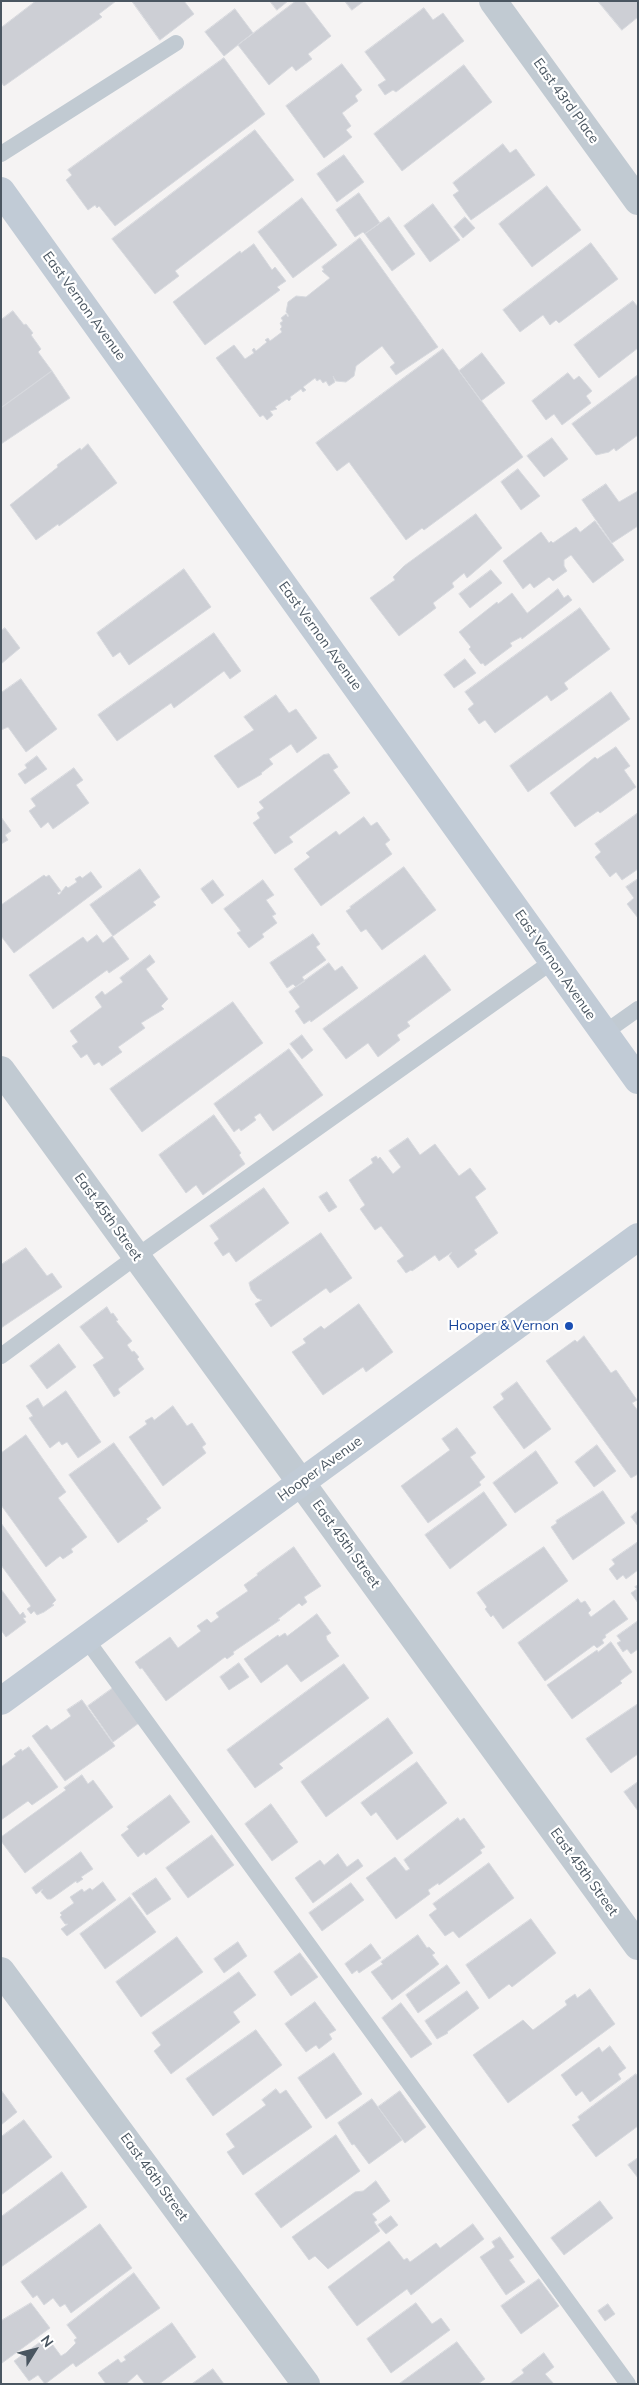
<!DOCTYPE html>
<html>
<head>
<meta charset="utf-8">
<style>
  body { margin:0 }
  #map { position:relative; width:639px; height:2385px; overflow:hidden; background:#f5f3f3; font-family:Mulish,sans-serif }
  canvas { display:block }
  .frame { position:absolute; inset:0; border:2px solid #4a5661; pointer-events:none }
  .north { position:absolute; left:10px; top:2325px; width:50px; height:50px; -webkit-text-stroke:4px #fff; paint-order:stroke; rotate:54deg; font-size:14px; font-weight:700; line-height:20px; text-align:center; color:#4a5661 }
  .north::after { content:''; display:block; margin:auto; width:18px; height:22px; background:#4a5661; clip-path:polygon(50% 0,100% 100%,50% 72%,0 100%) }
</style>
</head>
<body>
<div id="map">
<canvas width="639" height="2385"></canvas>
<div class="frame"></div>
<div class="north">N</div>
</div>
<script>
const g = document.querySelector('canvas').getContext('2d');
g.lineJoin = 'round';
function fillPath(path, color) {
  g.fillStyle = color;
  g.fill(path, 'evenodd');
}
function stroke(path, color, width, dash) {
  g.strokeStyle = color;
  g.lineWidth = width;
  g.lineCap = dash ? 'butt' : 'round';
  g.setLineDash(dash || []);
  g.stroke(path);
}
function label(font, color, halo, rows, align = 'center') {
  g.font = font + ' Mulish,sans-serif';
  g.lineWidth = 4.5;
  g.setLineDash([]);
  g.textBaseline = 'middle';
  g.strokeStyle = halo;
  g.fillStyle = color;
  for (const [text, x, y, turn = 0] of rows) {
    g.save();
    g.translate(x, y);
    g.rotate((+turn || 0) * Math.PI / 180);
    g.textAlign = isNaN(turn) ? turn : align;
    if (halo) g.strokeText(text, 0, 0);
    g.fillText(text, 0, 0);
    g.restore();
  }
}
const building = new Path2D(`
  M36,1h80l-17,13 3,3 -98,69 -3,-4v-54z
  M132,1h52l10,13 -34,26z
  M270,1h18l-11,9z
  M296,1h8l27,35 -23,18 4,5 -16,12 -4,-5 -23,19 -31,-40z
  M345,1h19l-12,9z
  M598,1h40v16l-16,13z
  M424,8l9,12 10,-7 21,28 -68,51 -3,-2 -8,5 -7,-10 8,-5 -21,-28z
  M235,9l18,24 -29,23 -19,-24z
  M224,58l41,56 -150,112 -16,-20 -2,2 -2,-3 -7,5 -22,-30 6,-5 -4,-5z
  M342,64l20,26 -7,6 3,5 -16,12 9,13 -5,4 6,7 -28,21 -38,-52z
  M464,65l28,37 -90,69 -28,-37z
  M255,130l39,50 -119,91 4,5 -24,18 -43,-55z
  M503,144l7,9 6,-4 19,26 -64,45 -18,-25 6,-4 -6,-8z
  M344,155l20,27 -27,20 -20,-28z
  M547,186l34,44 -49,37 -33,-43z
  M359,193l21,30 -15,11 -2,-2 -8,5 -19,-27z
  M302,198l35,47 -44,33 -35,-46z
  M433,204l27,36 -30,22 -26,-36z
  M389,217l26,37 -23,17 -27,-37z
  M465,217l10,11 -12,10 -9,-11z
  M360,238l78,109 -42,28 -6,-8 5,-4 -13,-17 -26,20 -2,10 -8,6 -10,-1 -3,-5 2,6 -6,4 -3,-5 -3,2 -3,-4 -3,2 -2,-3 -12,9 3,3 -3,2 -2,-3 -11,8 1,2 -2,2 -2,-2 -12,8 2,2 -7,2 3,4 -6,5 -4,-5 -3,2 -44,-59 18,-13 11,14 9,-6 -2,-3 2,-2 2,3 11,-9 -2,-2 3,-2 2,3 12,-9 -2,-3 2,-2 -2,-4 3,-2 -2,-3 5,-4 2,3 1,-1 -3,-4 2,-10 8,-6 10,1 24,-19 -8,-7 2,-1 -2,-3z
  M591,243l27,36 -59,44 -3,-3 -6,5 -7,-10 -23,17 -17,-22z
  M254,244l18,26 3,-3 11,14 -9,6 3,3 -75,55 -32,-43 67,-51 1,2z
  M633,301l5,6v41l-39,30 -25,-33z
  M13,311l11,14 2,-1 7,9 -2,2 10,14 -3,3 14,19 -51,37v-88z
  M443,349l80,108 -99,73 -2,-2 -16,12 -57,-78 -12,9 -21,-28z
  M482,353l23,30 -24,18 -22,-30z
  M52,371l18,27 -69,46v-36z
  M568,373l6,7 5,-4 13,15 -6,5 5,7 -29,22 -8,-11 -8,6 -14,-19z
  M638,375v60l-22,16 -2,-3 -5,4 -13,3 -24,-31z
  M552,438l16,21 -24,18 -17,-21z
  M88,444l29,39 -58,43 -1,-2 -22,16 -26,-35 48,-38 -1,-2 23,-17 1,2z
  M518,469l22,27 -19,14 -20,-28z
  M606,484l13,18 19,-11v35l-26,17 -30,-43z
  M476,514l26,34 -35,30 -3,-5 -12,10 2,4 -21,16 3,5 -37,28 -29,-38 25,-18 -2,-3 11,-11z
  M595,521l29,39 -31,23 -22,-28 -7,5v6l3,5 -14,10 -4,-4 -15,11 -4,-5 -7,6 -20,-28 38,-29 8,11 2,-2 2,2 23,-16 4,5z
  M184,569l27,38 -82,58 -9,-13 -7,5 -16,-24z
  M491,570l11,13 -32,25 -11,-14z
  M558,589l6,9 4,-3 4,5 -50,39 -1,-2 -11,6 2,3 -27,20 -2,-3 -2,1 -12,-15 2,-2 -12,-15 38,-30 1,2 14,-11 15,20z
  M580,608l30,41 -46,34 4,6 -17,12 -4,-6 -52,38 -10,-13 -6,4 -11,-15 6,-5 -9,-12z
  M5,628l15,20 -19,16v-33z
  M214,633l27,38 -11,8 -6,-8 -50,37 -3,-5 -54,38 -19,-26z
  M465,659l11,14 -22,15 -10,-13z
  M21,679l36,50 -31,23 -18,-25 -7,3v-37z
  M611,692l19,27 -102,73 -18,-26z
  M276,695l13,18 7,-4 21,29 -20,15 -6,-9 -22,15 4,5 -12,9 1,1 -24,14 -24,-32 40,-26 -10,-13z
  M616,747l14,19 -6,4 12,17 -36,26 -2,-2 -23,16 -25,-34 45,-36 2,2z
  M329,754l9,13 -5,3 17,23 -61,44 4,5 -18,12 -22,-31 7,-5 -3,-5 7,-5 -5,-6 64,-47z
  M37,756l10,13 -22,15 -7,-10 9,-6 -2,-3z
  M74,768l9,12 -7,5 13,18 -36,26 -5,-7 -7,6 -12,-17 7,-5 -5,-7z
  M638,813v56l-16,11 -6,-8 -6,5 -15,-20 6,-5 -6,-8z
  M1,817l10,14 -6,4 3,5 -7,4z
  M364,817l7,9 6,-4 13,18 -5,4 7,10 -71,52 -27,-37 16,-12 -4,-4 30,-22 3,4z
  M404,867l32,43 -54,40 -16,-21 -5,3 -15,-21 5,-3 -1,-1z
  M140,869l20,28 -7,5 3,3 -43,31 -23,-31z
  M91,872l11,15 -88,66 -13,-17v-31l43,-30 2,2 3,-2 12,16 -4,2 2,2 7,-9 2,2 9,-6 -2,-3 5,-3 2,2z
  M638,879v39l-11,-14 7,-6 -8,-11z
  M213,880l11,15 -12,9 -11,-15z
  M263,880l11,15 -8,5 10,14 -4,2 5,7 -15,11 2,3 -15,11 -12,-15 4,-2 -17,-22z
  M313,934l7,10 -4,3 10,13 -24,17 3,4 -9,6 -3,-3 -6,4 -17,-25z
  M97,935l6,8 9,-7 17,23 -20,14 -2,-3 -54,39 -24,-34 54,-38 4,5z
  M150,955l5,7 -9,7 22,30 -7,7 3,3 -23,14 4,5 -27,19 4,5 -20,14 -3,-4 -5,3 -7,-11 -6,4 -9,-12 6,-4 -8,-11 32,-24 -7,-10 7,-6 3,4 18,-13 -3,-4z
  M425,955l26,35 -44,32 3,4 -13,9 3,5 -22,17 -10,-14 -22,16 -23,-30z
  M329,963l6,8 7,-5 16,22 -47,34 -1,-2 -6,4 -9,-13 5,-4 -11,-15z
  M233,1002l30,41 -121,89 -32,-43z
  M302,1035l11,15 -11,9 -12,-15z
  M289,1049l34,46 -50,36 -13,-18 -6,4 2,3 -15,11 -2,-3 -5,4 -20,-28z
  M214,1115l27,38 -2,2 6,9 -42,31 -7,-10 -10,8 -27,-38z
  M408,1138l12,17 15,-11 24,32 11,-8 16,21 -11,8 23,36 -24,17 3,4 -19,14 -9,-12 3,-4 -13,9 -4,-6 -23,16 -1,-1 -5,3 -9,-12 7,-5 -23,-30 -6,4 -15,-21 5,-4 -16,-25 24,-17 -2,-4 5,-3 2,3 2,-2 13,17 8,-7 -12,-16z
  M264,1188l25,35 -53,39 -7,-10 -6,4 -9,-13 5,-4 -9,-13z
  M327,1192l10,15 -8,5 -10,-15z
  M321,1233l31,45 -22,15 -4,-5 -55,39 -16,-23 7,-4 -5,-2 -6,-8 -2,-7z
  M26,1248l21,28 5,-3 10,14 -61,41v-63z
  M359,1304l34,48 -27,20 -3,-5 -40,28 -31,-43 14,-9 -3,-4 18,-13 3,3z
  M107,1307l4,7 2,-1 5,7 -2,1 16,20 -5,4 5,7 2,-1 5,6 -2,2 7,10 -26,20 2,4 -6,4 -21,-32 11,-7 -24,-31z
  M584,1336l27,37 5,-3 21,30 -5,3 6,8v63l-7,4 -85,-117 29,-21 2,2z
  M59,1344l17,23 -29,22 -17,-23z
  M517,1382l34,47 -27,20 -31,-42 11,-8 -3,-5z
  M66,1391l35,51 -23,16 -11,-16 -5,3 -3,-4 -9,7 -21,-30 4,-2 -7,-10 12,-8 5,9z
  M173,1406l14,20 5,-3 14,21 -4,3 4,6 -43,33 -34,-49 18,-13 -2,-3 7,-4 2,3z
  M457,1428l19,25 -6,4 15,20 -6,5 2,3 -53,38 -27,-37 49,-36 -8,-11z
  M26,1435l40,57 -8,6 29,39 -16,12 2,3 -10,7 -3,-3 -14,11 -45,-62v-55l1,2z
  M114,1443l47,65 -15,11 2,2 -30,22 -49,-68z
  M597,1445l19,26 -22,16 -19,-25z
  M536,1451l22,32 -43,30 -22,-30z
  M603,1491l22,32 -52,37 -22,-33 6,-4 -1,-2z
  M484,1492l23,33 -57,44 -25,-34z
  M638,1511v15l-7,-9z
  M1,1523l55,77 -4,4 2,1 -10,7 -7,3 -3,-4 -3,3 -4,-5 4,-3 -30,-41z
  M638,1542v28l-12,9 -3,-4 -6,5 -8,-11 6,-5 -3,-4z
  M294,1547l27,39 -17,11 3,5 -5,4 -3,-3 -21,16 2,1 -47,32 1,2 -7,5 -2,-2 -59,44 -24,-33 -2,1 -5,-7 35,-25 8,11 23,-17 -4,-5 10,-7 4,4 8,-6 -3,-4 32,-22 -4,-6 14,-10 -1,-1z
  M544,1547l24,34 -65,48 -10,-14 -2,2 -6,-8 2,-2 -10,-14z
  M638,1585v18l-7,-10 6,-4 -2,-2z
  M1,1589l19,26 3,-3 3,5 -3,1 3,4 -20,15 -5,-7z
  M578,1599l3,4 4,-2 6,9 -3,3 3,4 23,-17 14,19 -23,16 1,2 -4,3 2,3 -7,5 -3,-3 -49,36 -27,-38z
  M317,1614l14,19 -5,3 1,4 12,16 -38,26 -14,-18 -26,19 -17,-24 34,-24 1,2 6,-4 2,3z
  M638,1621v28l-7,5 -4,-5 -4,3 -6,-9 4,-2 -4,-5z
  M611,1642l21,30 -12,9 2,2 -50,36 -25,-34 50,-35 1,2z
  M239,1663l10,14 -20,13 -9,-13z
  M344,1664l25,34 -90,66 4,4 -28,20 -28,-38z
  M113,1688l26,35 -26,19 -25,-36z
  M82,1700l33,46 -50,35 -33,-45 15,-11 4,5 20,-14 -4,-6z
  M638,1704v50l-27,19 -25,-34z
  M388,1718l25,35 -87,64 -25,-35z
  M29,1747l29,40 -26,18 -4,-4 -27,19v-53l15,-11 -2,-2 7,-5 1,2z
  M417,1762l30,41 -50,37 -21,-28 -5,4 -10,-13z
  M82,1775l6,9 5,-4 20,27 -88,66 -24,-32v-4l65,-47 -2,-2z
  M638,1782v29l-14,-19z
  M170,1795l20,27 -44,33 -2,-3 -6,5 -17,-22 8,-6 -2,-2z
  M271,1804l27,38 -26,19 -27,-37z
  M458,1818l2,3 4,-3 21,29 -5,3 2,3 -43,32 -1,-2 -10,7 2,4 -34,25 -30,-41 29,-21 11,14 4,-2 -6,-9z
  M212,1835l22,30 -46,33 -22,-30z
  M81,1852l12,17 -12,8 2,2 -6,4 -1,-2 -25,18h-4l-6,-7 2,-3 -7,5 -4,-6z
  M338,1854l9,13 11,-8 5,7 -50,37 -18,-25 25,-18 4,5z
  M489,1863l25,35 -55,40 -6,-7 -8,5 -16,-21 8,-6 -4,-5z
  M156,1878l15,21 -24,16 -15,-21z
  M103,1882l13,18 -49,36 -6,-7 7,-5h-3l-5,-7 2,-2 -2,-2 14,-10 -4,-6 12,-8 2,3 6,-4 2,2z
  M351,1883l13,17 -42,31 -13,-18z
  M130,1897l26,35 -51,37 -25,-35z
  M531,1919l25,34 -44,34 -3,-3 -20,15 -23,-34z
  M418,1935l9,13 2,-1 6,6 -3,2 7,9 -47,36 -21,-28 12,-8 -2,-2z
  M177,1937l26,35 -62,45 -25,-35z
  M238,1942l9,14 -23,17 -10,-14z
  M371,1944l10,14 -22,15 -2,-3 -5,4 -7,-10z
  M300,1953l18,24 -27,19 -17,-24z
  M447,1965l13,18 -42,30 -12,-18z
  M239,1972l17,23 -23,17 7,10 -69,52 -17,-23 7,-6 -9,-12z
  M590,1989l25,35 -107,79 -35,-48 50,-35 10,10 34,-25 -2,-4 10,-7 2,4z
  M467,1991l12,17 -32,24 1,1 -11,6 -12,-18z
  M315,2002l21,28 -7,4 3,5 -13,10 -3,-4 -10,7 -21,-28z
  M401,2003l31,41 -21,14 -29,-40z
  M256,2030l26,35 -69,51 -27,-37z
  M610,2046l16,22 -8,6 3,5 -31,23 -8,-11 -6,5 -15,-21 38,-28 3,5z
  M334,2053l28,41 -36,25 -28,-41z
  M636,2074l2,3v49l-42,31 -24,-32 8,-5 -2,-3z
  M276,2089l4,5 6,-4 26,37 -69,48 -16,-23 8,-5 -9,-13 40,-29 -4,-5z
  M1,2090l16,22 -16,13z
  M400,2091l26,36 -21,16 -27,-36z
  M372,2099l30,41 -33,24 -15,-20 -2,1 -14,-22z
  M24,2120l28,37 -51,38v-58z
  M336,2135l24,36 -79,57 -26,-34z
  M638,2158v20l-10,-13z
  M62,2172l25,35 -86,60v-50z
  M376,2181l14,20 -18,13 5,6 -3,2 6,9 -52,38 -13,-13 -6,4 -17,-23 63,-45 8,-1z
  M600,2201l13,17 -49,37 -13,-17z
  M391,2216l7,9 -12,9 -8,-9z
  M100,2224l32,44 -61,45 -6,-9 -5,3 -7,-9 -9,7 -7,-10 -4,3 -12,-16z
  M473,2224l11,15 -73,56 -4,-6 -50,37 -29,-39 61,-46 15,19 3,-2 3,4 26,-19 4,5z
  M500,2237l14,20 -5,3 16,22 -19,13 -26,-38 15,-10 -3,-5z
  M134,2273l26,35 -84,59 -3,-4 -28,21 -7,-9 -9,6 -15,-20 33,-24 14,19 5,-3 10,-10 -2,-3 3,-2 -10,-13z
  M539,2279l20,27 -38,28 -20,-28z
  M31,2303l19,25 -48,35 -1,-42z
  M416,2303l16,21 9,-6 9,12 -59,43 -24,-34z
  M608,2304l7,10 -10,7 -7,-10z
  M172,2323l24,34 -37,27h-14l-8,-10 -11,10h-20l-8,-11 20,-14 3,4 5,-3 -2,-3z
  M457,2342l28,37 -7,5h-79z
  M544,2353l10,14 -9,7 9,10h-45l15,-11 -2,-3z
  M213,2369l11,15h-32z`);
fillPath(building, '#cdcfd5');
stroke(building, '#d7d9de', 1);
stroke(new Path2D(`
  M1,154l175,-111
  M604,1033l34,-24
  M1,1356l136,-100 416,-295
  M86,1639l542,745`), '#c1cad2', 16);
stroke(new Path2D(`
  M493,1l145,200
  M1,1070l637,876
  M1,1971l305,413`), '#c1cad2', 28);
stroke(new Path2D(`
  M1,191l637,889
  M1,1701l637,-464`), '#c1cbd6', 28);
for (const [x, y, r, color] of [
  [569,1326,5,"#1a4fb4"]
]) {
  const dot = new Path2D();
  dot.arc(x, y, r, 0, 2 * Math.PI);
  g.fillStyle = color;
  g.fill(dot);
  stroke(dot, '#fff', 2);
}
label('14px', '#4a5661', '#fff', [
  ["East 43rd Place",566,101,54],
  ["East Vernon Avenue",84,306,54],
  ["East Vernon Avenue",320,636,54],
  ["East Vernon Avenue",555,965,55],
  ["East 45th Street",108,1217,54],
  ["Hooper Avenue",320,1469,-36],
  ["East 45th Street",346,1544,54],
  ["East 45th Street",584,1872,54],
  ["East 46th Street",154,2177,54]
]);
label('14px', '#164399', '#fff', [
  ["Hooper & Vernon",559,1326]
], 'right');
</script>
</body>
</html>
